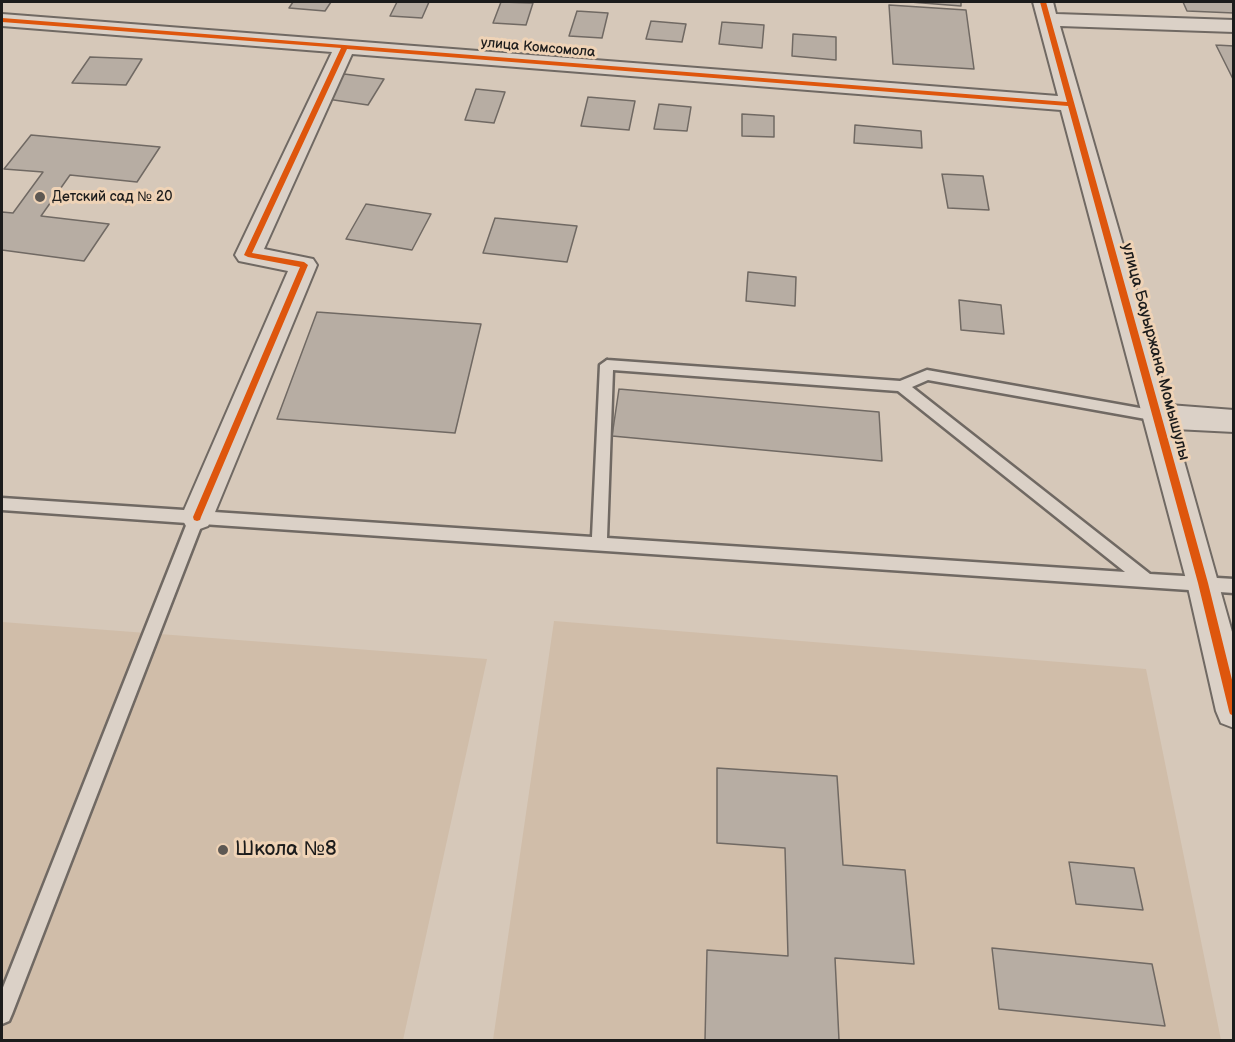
<!DOCTYPE html>
<meta charset="utf-8">
<style>
body{margin:0}
#map{position:relative;width:1235px;height:1042px;overflow:hidden;background:#d6c8b9;font-family:"Balsamiq Sans",sans-serif}
canvas{display:block}
.frame{position:absolute;inset:0;border:3px solid #1c1c1c;pointer-events:none}
</style>
<div id="map">
<canvas width="1235" height="1042"></canvas>
<div class="frame"></div>
</div>
<script>
const c = document.querySelector('canvas').getContext('2d');
c.lineJoin = 'round';
function fillPath(path, color) { c.fillStyle = color; c.fill(path, 'evenodd'); }
const shape = rows => new Path2D(rows.map(r => 'M' + r).join(''));
function trace(path, color, width, dash) { c.strokeStyle = color; c.lineWidth = width; c.lineCap = dash ? 'butt' : 'round'; c.setLineDash(dash || []); c.stroke(path); }
function label(font, color, halo, rows, align = 'center') {
  c.font = font + ' "Balsamiq Sans",sans-serif'; c.lineWidth = 6; c.setLineDash([]); c.textBaseline = 'middle'; c.strokeStyle = halo; c.fillStyle = color; for (const [text, x, y, turn = 0] of rows) {
    c.save(); c.translate(x, y); c.rotate((+turn || 0) * Math.PI / 180); c.textAlign = isNaN(turn) ? turn : align; if (halo) c.strokeText(text, 0, 0); c.fillText(text, 0, 0); c.restore();
  }
}
const built = shape([
 [554,621,1146,669,1221,1040,493,1040],
 [2,622,487,659,403,1040,2,1040]
]);
const building = shape([
 [293,2,331,2,325,11,289,8,293,2],
 [397,2,429,2,422,18,390,16,397,2],
 [501,2,533,3,526,25,493,23,501,2],
 [910,2,961,2,961,6,910,2],
 [1183,2,1234,2,1234,13,1187,11,1183,2],
 [889,5,966,10,974,69,893,64,889,5],
 [577,11,608,13,602,38,569,36,577,11],
 [651,21,686,24,682,42,646,39,651,21],
 [722,22,764,25,762,48,719,44,722,22],
 [793,34,836,37,836,60,792,56,793,34],
 [1216,45,1234,46,1234,81,1216,45],
 [90,57,142,59,126,85,72,83,90,57],
 [344,74,384,79,368,105,327,99,344,74],
 [476,89,505,92,494,123,465,120,476,89],
 [588,97,635,101,629,130,581,126,588,97],
 [659,104,691,107,687,131,654,129,659,104],
 [742,114,774,116,774,137,742,136,742,114],
 [855,125,921,131,922,148,854,143,855,125],
 [31,135,160,147,137,182,70,175,41,216,109,224,84,261,2,250,2,212,13,213,43,172,4,169,31,135],
 [942,174,983,176,989,210,948,208,942,174],
 [366,204,431,214,412,250,346,239,366,204],
 [495,218,577,226,567,262,483,253,495,218],
 [748,272,796,277,795,306,746,301,748,272],
 [959,300,1001,305,1004,334,961,330,959,300],
 [317,312,481,324,455,433,277,419,317,312],
 [619,389,879,412,882,461,612,436,619,389],
 [717,768,837,776,843,865,905,870,914,964,835,958,839,1040,705,1040,707,950,788,956,785,848,717,843,717,768],
 [1069,862,1134,868,1143,910,1076,904,1069,862],
 [992,948,1152,964,1165,1026,999,1009,992,948]
]);
const lane = shape([
 [607,360,900,381,927,370,1162,412,1164,416,1162,420,1157,421,928,380,912,387,1150,574,1234,579,1234,593,202,524,12,1014,9,1021,2,1024,2,990,187,523,2,510,2,498,592,537,600,365,607,360],
 [613,370,898,391,1125,572,607,538,613,370]
]);
const street = shape([
 [1033,2,1053,2,1056,14,1234,20,1234,32,1060,26,1169,405,1234,410,1234,432,1175,429,1234,639,1234,728,1221,723,1216,711,1187,583,1061,110,352,54,264,249,313,259,317,265,213,517,208,526,197,530,186,526,181,517,288,271,239,261,235,255,332,52,2,26,2,14,1058,96,1033,2]
]);
const cycleway = shape([
 [1040,2,1046,2,1208,583,1234,688,1234,716,1230,714,1229,711,1198,583,1068,106,347,49,252,253,304,262,308,265,201,517,200,520,197,521,194,520,193,517,300,267,248,257,244,255,341,48,2,22,2,18,1067,102,1040,2]
]);
const markers = [
 [40,197,6,"#5d5853"],
 [223,850,6,"#5d5853"]
];
const farStreetnames = [
 ["улица Комсомола",538,48,5]
];
const farPoinames = [
 ["Детский сад № 20",52,197]
];
const streetNames = [
 ["улица Бауыржана Момышулы",1155,352,75]
];
const nearPoinames = [
 ["Школа №8",235,850]
];
fillPath(built, '#d0bda9');
fillPath(building, '#b7ada3');
trace(building, '#706963', 1.5);
trace(lane, '#706963', 5);
trace(street, '#706963', 4);
fillPath(lane, '#dbd1c7');
fillPath(street, '#dbd1c7');
fillPath(cycleway, '#de560d');
for (const [x, y, r, color] of markers) { const dot = new Path2D(); dot.arc(x, y, r, 0, 2 * Math.PI); c.fillStyle = color; c.fill(dot); trace(dot, '#efd3b6', 2); }
label('14px', '#1c1c1c', '#efd3b6', farStreetnames);
label('14px', '#1c1c1c', '#efd3b6', farPoinames, 'left');
label('16px', '#1c1c1c', '#efd3b6', streetNames);
label('20px', '#1c1c1c', '#efd3b6', nearPoinames, 'left');
</script>
